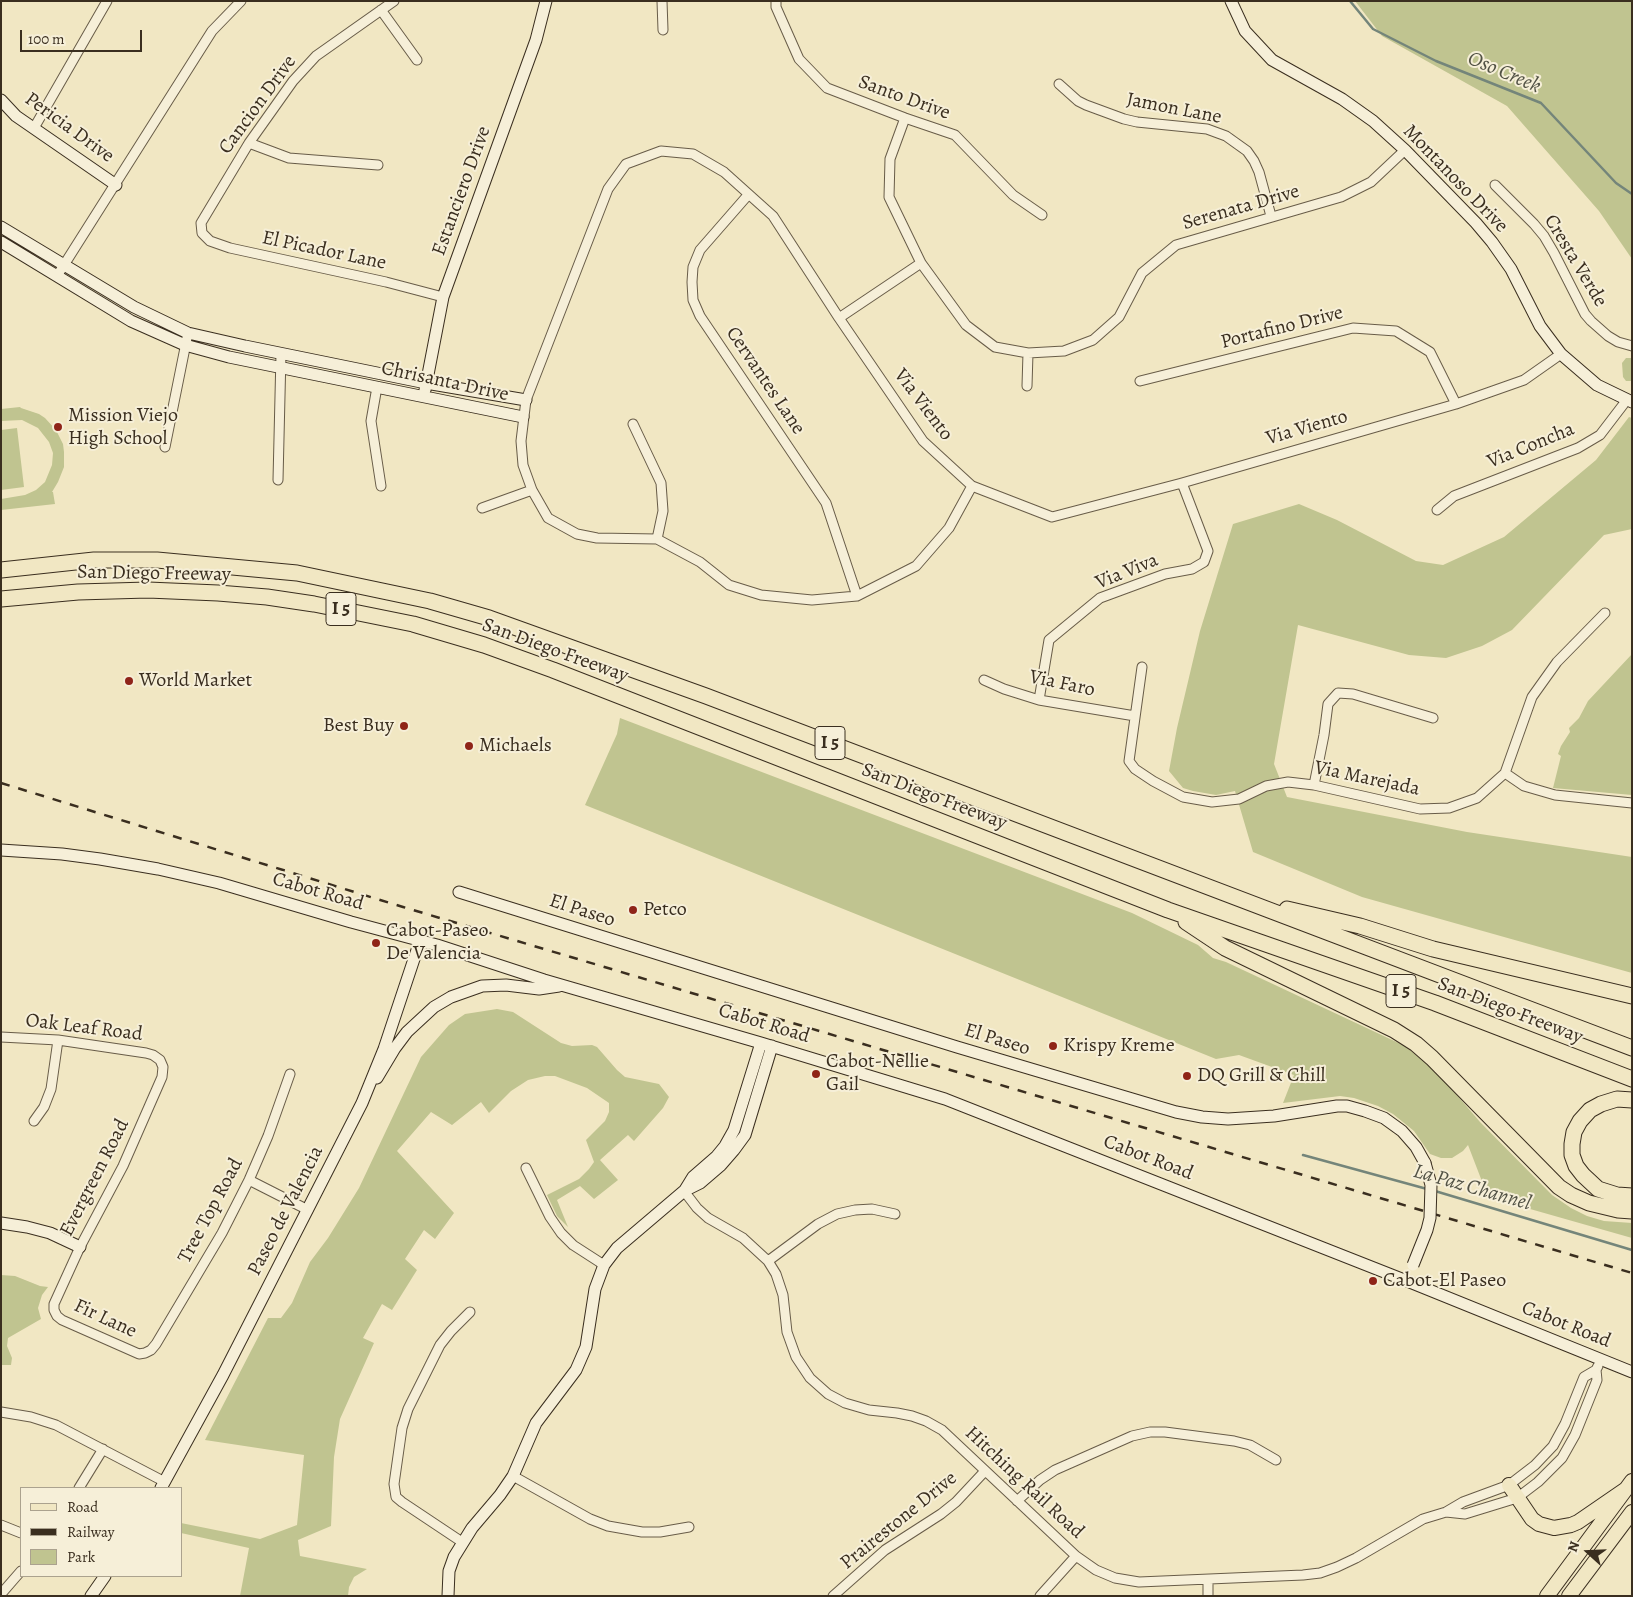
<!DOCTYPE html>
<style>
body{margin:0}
#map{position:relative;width:1633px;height:1597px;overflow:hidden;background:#f1e7c3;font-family:Alegreya,serif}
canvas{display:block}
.frame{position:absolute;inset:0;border:2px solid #3a2e1f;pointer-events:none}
.legend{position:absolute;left:20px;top:1487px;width:162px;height:90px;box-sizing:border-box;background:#f6efd8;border:1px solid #aba28e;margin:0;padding:6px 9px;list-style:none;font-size:15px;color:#3a2e1f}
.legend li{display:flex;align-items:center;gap:10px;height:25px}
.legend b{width:25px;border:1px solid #aba28e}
.north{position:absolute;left:1563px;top:1527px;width:50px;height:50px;-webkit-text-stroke:4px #f6efd8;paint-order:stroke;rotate:290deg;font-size:14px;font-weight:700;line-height:20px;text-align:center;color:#3a2e1f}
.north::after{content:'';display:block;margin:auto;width:18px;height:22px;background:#3a2e1f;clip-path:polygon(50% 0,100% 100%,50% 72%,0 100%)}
.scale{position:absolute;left:20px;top:30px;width:122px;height:22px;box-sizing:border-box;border:2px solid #3a2e1f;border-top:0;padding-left:6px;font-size:15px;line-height:18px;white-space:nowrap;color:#3a2e1f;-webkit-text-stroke:4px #f6efd8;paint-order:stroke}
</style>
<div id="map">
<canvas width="1633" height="1597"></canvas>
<div class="frame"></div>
<ul class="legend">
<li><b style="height:6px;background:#f1e7c3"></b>Road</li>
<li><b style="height:6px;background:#3a2e1f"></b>Railway</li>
<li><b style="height:14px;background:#c0c490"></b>Park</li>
</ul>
<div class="north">N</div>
<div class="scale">100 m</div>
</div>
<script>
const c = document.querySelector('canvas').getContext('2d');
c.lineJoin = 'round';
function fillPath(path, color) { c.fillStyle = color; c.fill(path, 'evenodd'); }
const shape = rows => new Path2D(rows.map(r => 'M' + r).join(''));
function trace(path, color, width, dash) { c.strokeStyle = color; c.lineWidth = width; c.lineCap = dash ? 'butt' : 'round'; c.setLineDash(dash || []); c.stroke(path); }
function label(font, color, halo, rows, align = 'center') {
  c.font = font + ' Alegreya,serif'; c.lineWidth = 4; c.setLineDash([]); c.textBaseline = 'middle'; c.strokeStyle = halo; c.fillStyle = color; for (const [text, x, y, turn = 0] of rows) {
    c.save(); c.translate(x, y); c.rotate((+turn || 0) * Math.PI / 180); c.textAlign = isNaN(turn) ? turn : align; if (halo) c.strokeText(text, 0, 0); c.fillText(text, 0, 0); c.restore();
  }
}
const green = shape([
 [1355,1,1632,1,1632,259,1599,211,1507,106,1382,36],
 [1626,358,1632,358,1632,381,1626,381,1623,377,1622,363],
 [20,407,21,408,39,414,45,418,56,430,63,444,64,452,64,467,58,482,52,492,53,492,55,504,1,510,1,499,25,495,36,490,45,482,52,465,53,453,49,442,38,428,22,420,1,421,1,409],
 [1629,417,1632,418,1632,529,1604,535,1512,630,1482,646,1446,658,1409,655,1298,625,1274,764,1287,797,1467,832,1632,857,1632,973,1362,897,1253,852,1235,791,1216,795,1193,791,1183,788,1169,771,1177,728,1200,631,1233,524,1299,504,1337,520,1416,561,1443,565,1504,537,1596,460],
 [17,428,24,487,1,490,1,430],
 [1632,654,1632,795,1553,788,1561,756,1558,754,1561,746,1570,732,1569,728,1579,718,1588,701],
 [620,718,1132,913,1198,945,1213,958,1226,962,1405,1046,1438,1073,1480,1122,1552,1195,1571,1208,1587,1216,1604,1221,1632,1223,1632,1238,1488,1197,1468,1145,1463,1151,1452,1158,1441,1158,1430,1154,1414,1131,1393,1114,1378,1106,1354,1098,1340,1096,1283,1103,1294,1075,1239,1055,1216,1059,585,805,617,734],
 [497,1009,513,1012,561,1043,572,1046,592,1045,597,1047,617,1070,625,1077,659,1084,669,1097,663,1108,634,1141,628,1135,600,1160,618,1180,594,1199,580,1186,557,1200,568,1227,557,1216,547,1195,579,1179,589,1169,594,1162,586,1140,605,1121,609,1112,609,1103,587,1088,555,1076,545,1076,528,1080,511,1091,489,1113,481,1102,452,1125,431,1112,397,1151,454,1213,435,1239,424,1230,405,1259,417,1270,392,1310,382,1304,363,1338,374,1343,340,1419,334,1457,331,1526,298,1540,300,1556,367,1569,354,1577,349,1587,348,1596,240,1596,249,1548,181,1533,181,1523,260,1539,297,1525,304,1455,205,1440,268,1318,281,1318,292,1303,310,1262,328,1238,359,1188,421,1057,449,1025,465,1014],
 [1,1275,15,1276,40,1286,48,1287,42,1295,38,1308,41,1319,8,1338,7,1346,12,1358,11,1365,1,1365]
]);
const stream = shape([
 [1350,1,1373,29,1436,61,1541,103,1616,183,1632,194],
 [1303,1155,1427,1189],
 [1435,1191,1632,1250]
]);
const street = shape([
 [394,1,316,56,293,81,249,143,201,223,202,233,210,241,230,248,386,282,443,297],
 [662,1,663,30],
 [776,1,776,7,799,59,827,88,905,118,955,135,1013,195,1042,215],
 [381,10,417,60],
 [1059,84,1078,101,1086,105,1124,119,1137,122,1207,129,1226,136,1247,151,1254,161,1259,172,1271,216],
 [905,118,890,159,889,197,921,263,966,325,995,347,1028,353,1064,351,1093,340,1119,317,1142,273,1176,245,1341,197,1371,182,1405,150],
 [34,128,107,1],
 [249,143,289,158,378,165],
 [1495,185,1534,224,1544,236,1554,253,1585,314,1591,321,1608,336,1618,342,1632,346],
 [748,195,700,250,693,267,692,282,693,300,700,316,826,503,857,596],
 [57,276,212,31,241,1],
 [839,318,921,263],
 [1140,381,1353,328,1396,331,1430,352,1456,404],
 [1027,386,1028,353],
 [377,387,371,421,381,486],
 [633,424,661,483,663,511,657,539],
 [165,447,188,333],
 [278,480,281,354],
 [972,486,949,528,916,566,857,596,812,600,761,595,729,585,700,562,657,539,597,538,577,534,548,518,532,490,523,465,521,441,526,400,608,189,626,164,661,151,693,154,724,172,773,216,839,318,923,441,972,486,1052,517,1182,483,1456,404,1524,380,1561,354],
 [482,508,532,490],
 [1437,510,1454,496,1578,448,1600,435,1626,401],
 [1142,667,1129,761,1135,769,1153,781,1183,797,1212,802,1239,799,1266,786,1288,782,1314,785,1420,809,1449,808,1477,798,1505,773,1532,697,1557,662,1605,613],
 [984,680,1004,689,1039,700,1135,716],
 [1039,700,1049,640,1100,598,1165,574,1192,569,1204,562,1208,551,1182,483],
 [1505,773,1524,786,1555,795,1632,803],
 [1314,785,1324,735,1328,704,1338,693,1353,694,1433,718],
 [1,1037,58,1040,146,1053,153,1055,160,1060,163,1067,162,1077,123,1166,80,1247,54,1304,54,1310,57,1316,62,1320,139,1354,145,1353,151,1350,156,1344,222,1233,249,1180,268,1136,290,1074],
 [34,1121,44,1107,51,1089,58,1040],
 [526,1168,550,1217,561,1233,573,1245,604,1265],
 [249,1180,308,1210],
 [684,1191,697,1208,708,1218,743,1238,768,1261,776,1274,783,1295,787,1332,796,1357,810,1378,828,1394,845,1403,869,1410,897,1413,912,1416,926,1421,942,1430,1076,1556,1096,1570,1115,1578,1139,1582,1303,1575,1320,1573,1337,1567,1356,1558,1423,1519,1446,1512,1463,1502,1509,1485,1535,1465,1553,1446,1565,1424,1584,1377,1596,1370],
 [768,1261,818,1224,837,1214,855,1210,872,1209,895,1214],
 [1,1412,31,1417,56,1425,165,1482],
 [513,1476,590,1519,608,1526,642,1532,660,1532,689,1527],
 [79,1488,103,1449],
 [1017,1501,1040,1480,1055,1470,1132,1436,1150,1432,1165,1432,1234,1441,1250,1445,1276,1460],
 [1446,1512,1465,1514,1517,1498,1538,1482,1562,1458,1575,1435,1597,1380,1596,1370,1598,1366],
 [1,1525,21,1533],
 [462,1542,402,1502,396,1497,394,1484,402,1428,408,1409,440,1345,451,1331,470,1312],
 [1208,1580,1208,1596],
 [1,1594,21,1571],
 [833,1596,885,1550,941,1514,956,1502,985,1471],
 [1040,1596,1076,1556]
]);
const secondary = shape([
 [1231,1,1245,31,1272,60,1342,99,1373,121,1405,150,1476,223,1492,242,1511,269,1540,326,1561,354,1597,385,1632,402],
 [1,100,16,116,116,185],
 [1,227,134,307,188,333,245,346,426,383,526,400],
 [1,242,131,321,185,345,229,357,523,417],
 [425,390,443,297,536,40,546,1],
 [1,850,62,854,100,859,158,869,219,883,351,922,437,945,544,980,761,1043,945,1099,1407,1281,1632,1372],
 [459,892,957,1047,1176,1112,1202,1117,1228,1119,1274,1116,1337,1106,1347,1106,1365,1111,1384,1118,1402,1131,1416,1147,1425,1163],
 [377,1078,395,1048,407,1032,434,1007,451,997,482,986,506,985,539,989,559,986],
 [685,1190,693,1177,716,1157,725,1146,734,1130,761,1043],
 [1,1223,27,1227,50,1233,80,1247],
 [161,1488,223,1375,362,1103,384,1049,420,941],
 [91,1596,105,1576],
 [448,1596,449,1571,454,1557,472,1528,500,1495,513,1476,536,1423,576,1370,586,1347,595,1289,604,1265,617,1248,684,1191,700,1183,721,1165,734,1150,745,1135,772,1046]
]);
const primary = shape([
 [1509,1485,1532,1519,1539,1524,1554,1528,1571,1525,1578,1522,1626,1489],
 [1547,1596,1632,1481],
 [1569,1596,1632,1512]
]);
const highway = shape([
 [1,570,94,560,157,560,297,573,430,601,489,618,706,696,1632,1048],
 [1,599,78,592,148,590,218,593,267,597,314,604,413,624,484,645,553,670,1168,910,1435,1003,1632,1079],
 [1287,909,1360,926,1433,949,1632,996],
 [1186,922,1225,948,1394,1030,1416,1044,1432,1058,1559,1187,1571,1195,1589,1203,1618,1210,1632,1211],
 [1632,1100,1617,1099,1601,1104,1590,1110,1580,1121,1574,1132,1572,1144,1572,1155,1576,1166,1583,1175,1598,1189,1617,1195,1632,1196]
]);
const rail = shape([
 [1,783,403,907,1632,1273]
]);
const secondaryBridge = shape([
 [1413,1265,1427,1230,1430,1218,1431,1185,1425,1163]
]);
const markers = [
 [58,427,5,"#8f2418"],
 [129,681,5,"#8f2418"],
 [404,726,5,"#8f2418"],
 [469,746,5,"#8f2418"],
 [633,910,5,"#8f2418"],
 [376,943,5,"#8f2418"],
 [1053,1046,5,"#8f2418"],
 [816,1074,5,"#8f2418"],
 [1187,1076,5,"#8f2418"],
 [1373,1281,5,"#8f2418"]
];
const shields = [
 [341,609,30],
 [830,743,30],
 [1401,991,30]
];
const shieldNames = [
 ["I 5",341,609],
 ["I 5",830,743],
 ["I 5",1401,991]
];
const streetNames = [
 ["Santo Drive",904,98,20],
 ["Cancion Drive",258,105,-54],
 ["Jamon Lane",1174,109,11],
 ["Pericia Drive",69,128,36],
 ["Montanoso Drive",1455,179,46],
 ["Estanciero Drive",462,191,-70],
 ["Serenata Drive",1241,208,-16],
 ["El Picador Lane",324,251,12],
 ["Cresta Verde",1575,261,59],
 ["Portafino Drive",1282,328,-14],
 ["Cervantes Lane",765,381,56],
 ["Chrisanta Drive",445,382,12],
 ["Via Viento",923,405,53],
 ["Via Viento",1307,428,-16],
 ["Via Concha",1531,446,-22],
 ["Via Viva",1127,572,-22],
 ["San Diego Freeway",154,574,1],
 ["San Diego Freeway",555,651,20],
 ["Via Faro",1062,684,12],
 ["Via Marejada",1367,779,12],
 ["San Diego Freeway",934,797,21],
 ["Cabot Road",318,892,16],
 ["El Paseo",582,911,18],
 ["San Diego Freeway",1510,1011,21],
 ["Cabot Road",764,1024,17],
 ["Oak Leaf Road",84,1028,7],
 ["El Paseo",997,1040,17],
 ["Cabot Road",1148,1158,21],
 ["Evergreen Road",95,1178,-63],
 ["Tree Top Road",211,1211,-62],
 ["Paseo de Valencia",286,1211,-63],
 ["Fir Lane",105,1319,25],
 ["Cabot Road",1566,1325,22],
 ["Hitching Rail Road",1024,1483,43],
 ["Prairestone Drive",899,1521,-39]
];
const poiNames = [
 ["Mission Viejo",68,416],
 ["High School",68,439],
 ["World Market",139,681],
 ["Best Buy",394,726,"right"],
 ["Michaels",479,746],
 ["Petco",643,910],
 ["Cabot-Paseo",386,931],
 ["De Valencia",386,954],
 ["Krispy Kreme",1063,1046],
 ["Cabot-Nellie",826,1062],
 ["Gail",826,1085],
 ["DQ Grill & Chill",1197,1076],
 ["Cabot-El Paseo",1383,1281]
];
const waterNames = [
 ["Oso Creek",1504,73,23],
 ["La Paz Channel",1472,1188,16]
];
fillPath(green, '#c0c490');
trace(stream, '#74857a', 2.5);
trace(street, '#685c48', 11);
trace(secondary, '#3a2e1f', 13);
trace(primary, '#3a2e1f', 16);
trace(highway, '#3a2e1f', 17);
trace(street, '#f6efd8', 9);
trace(secondary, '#f6efd8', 11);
trace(primary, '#f1e7c3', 14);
trace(highway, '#f1e7c3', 15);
trace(rail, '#3a2e1f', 2.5, [9, 9]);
trace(secondaryBridge, '#3a2e1f', 13, []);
trace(secondaryBridge, '#f6efd8', 11);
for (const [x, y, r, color] of markers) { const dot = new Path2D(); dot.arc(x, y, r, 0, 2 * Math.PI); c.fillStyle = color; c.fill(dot); trace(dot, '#f6efd8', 2); }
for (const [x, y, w] of shields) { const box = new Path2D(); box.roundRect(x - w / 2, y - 16.5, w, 33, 4); c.fillStyle = '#f6efd8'; c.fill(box); trace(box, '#3a2e1f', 1); }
label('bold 19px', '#3a2e1f', null, shieldNames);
label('20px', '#3a2e1f', '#f6efd8', streetNames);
label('20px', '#3a2e1f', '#f6efd8', poiNames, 'left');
label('italic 21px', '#525245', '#f6efd8', waterNames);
</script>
